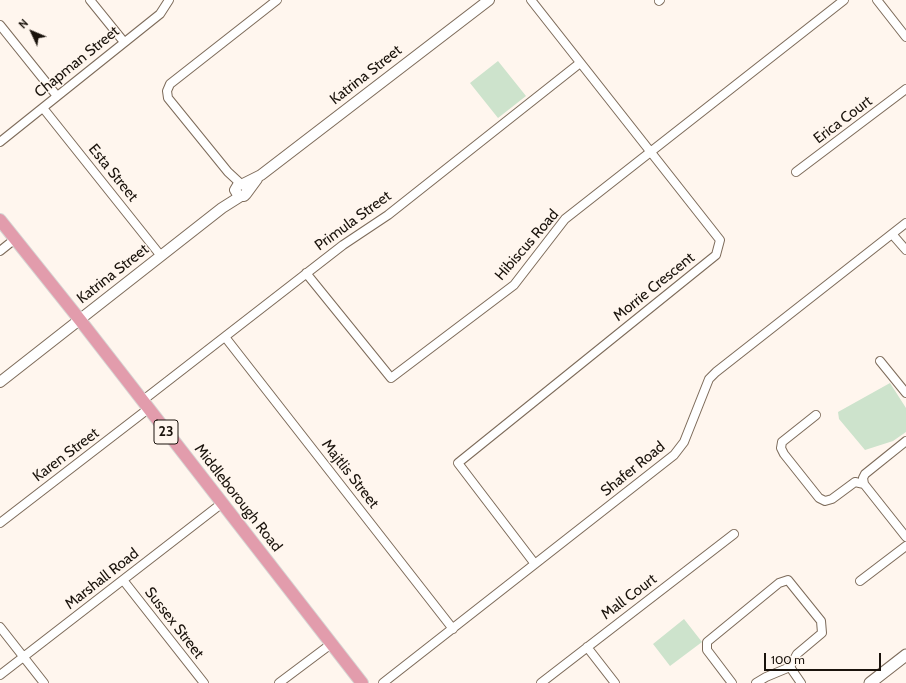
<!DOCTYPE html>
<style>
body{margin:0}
#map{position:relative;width:906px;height:683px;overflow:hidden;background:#fff6ee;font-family:Cabin,sans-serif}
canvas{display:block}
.north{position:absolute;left:12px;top:12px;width:40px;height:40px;-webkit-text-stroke:3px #fff6ee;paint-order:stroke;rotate:314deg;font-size:11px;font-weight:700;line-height:16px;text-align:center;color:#1a130c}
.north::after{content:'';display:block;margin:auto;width:14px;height:18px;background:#1a130c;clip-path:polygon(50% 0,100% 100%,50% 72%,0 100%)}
.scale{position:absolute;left:764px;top:653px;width:117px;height:18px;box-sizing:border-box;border:2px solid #1a130c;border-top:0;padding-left:5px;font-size:12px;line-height:14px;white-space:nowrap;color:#1a130c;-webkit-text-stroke:3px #fff6ee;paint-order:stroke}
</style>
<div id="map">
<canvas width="906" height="683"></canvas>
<div class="north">N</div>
<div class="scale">100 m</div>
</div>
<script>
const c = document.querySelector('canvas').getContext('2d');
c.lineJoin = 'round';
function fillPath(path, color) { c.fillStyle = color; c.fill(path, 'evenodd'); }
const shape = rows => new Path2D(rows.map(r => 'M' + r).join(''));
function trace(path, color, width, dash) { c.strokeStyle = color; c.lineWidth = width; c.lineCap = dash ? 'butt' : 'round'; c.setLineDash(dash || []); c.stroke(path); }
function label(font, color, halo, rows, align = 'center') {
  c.font = font + ' Cabin,sans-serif'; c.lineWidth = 3; c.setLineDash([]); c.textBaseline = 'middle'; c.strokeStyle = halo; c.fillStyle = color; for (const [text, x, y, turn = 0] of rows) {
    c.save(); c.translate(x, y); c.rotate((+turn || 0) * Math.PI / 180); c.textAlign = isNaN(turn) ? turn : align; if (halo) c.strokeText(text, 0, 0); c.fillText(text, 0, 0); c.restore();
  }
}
const green = shape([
 [498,61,526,96,498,118,470,83],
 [890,383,906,408,906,432,893,441,865,450,839,419,838,412],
 [684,619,702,642,670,666,653,644]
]);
const minor = shape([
 [90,0,124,42],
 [531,0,720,240,716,255,458,463,535,564],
 [877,0,906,37],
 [659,1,660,0],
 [0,25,57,96],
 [43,108,161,256],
 [0,142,160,14,169,0],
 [796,172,906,89],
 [241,184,228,172,168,98,167,91,170,84,277,0],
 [892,234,906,250],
 [0,251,15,239],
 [306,273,391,378,514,285,565,219,844,0],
 [225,337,453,629],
 [880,361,906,393],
 [142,401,343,245,388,215,580,63],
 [816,415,782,442,781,448,784,454,819,498,825,501,832,499,855,482,864,484],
 [906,441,865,474,863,478,864,484,906,537],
 [0,523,148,409],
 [123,580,204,683],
 [860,581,906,546],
 [0,627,44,683],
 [587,647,615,683],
 [790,667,801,683],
 [0,675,221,504],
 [279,683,331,644],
 [383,683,674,455,684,442,709,379,716,372,906,223],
 [541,683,734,534],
 [732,683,707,650,707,642,779,583,788,580,821,621,822,633,797,654,790,667,766,677,756,683]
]);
const tertiary = shape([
 [243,184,261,175,489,0],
 [247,191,247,187,243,184,238,185,235,190,238,195,244,196,246,194,257,179],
 [0,382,222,208,241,196]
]);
const secondary = shape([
 [870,683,906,655]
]);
const primary = shape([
 [0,220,80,320,362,683]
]);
const shields = [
 [166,432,24]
];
const shieldNames = [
 ["23",166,432]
];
const streetNames = [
 ["Chapman Street",77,62,-39],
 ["Katrina Street",366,75,-38],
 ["Erica Court",843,120,-37],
 ["Esta Street",113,173,51],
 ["Primula Street",353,221,-36],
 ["Hibiscus Road",527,245,-49],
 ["Katrina Street",113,274,-38],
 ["Morrie Crescent",654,287,-39],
 ["Karen Street",66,455,-37],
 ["Shafer Road",633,469,-39],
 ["Majtlis Street",350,474,52],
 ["Middleborough Road",238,498,52],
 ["Marshall Road",102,579,-38],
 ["Mall Court",629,597,-37],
 ["Sussex Street",174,623,52]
];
fillPath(green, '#cde3cc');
trace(minor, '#7d6b5a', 10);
trace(tertiary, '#7d6b5a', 12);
trace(secondary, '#7d6b5a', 13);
trace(primary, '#d6d5d3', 14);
trace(minor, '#fff', 8);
trace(tertiary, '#fff', 10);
trace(secondary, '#fff', 11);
trace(primary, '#e29cac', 12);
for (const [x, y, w] of shields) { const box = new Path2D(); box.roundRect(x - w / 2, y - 12, w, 24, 3); c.fillStyle = '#fff6ee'; c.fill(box); trace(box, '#1a130c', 1); }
label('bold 14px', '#1a130c', null, shieldNames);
label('15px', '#1a130c', '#fff6ee', streetNames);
</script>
